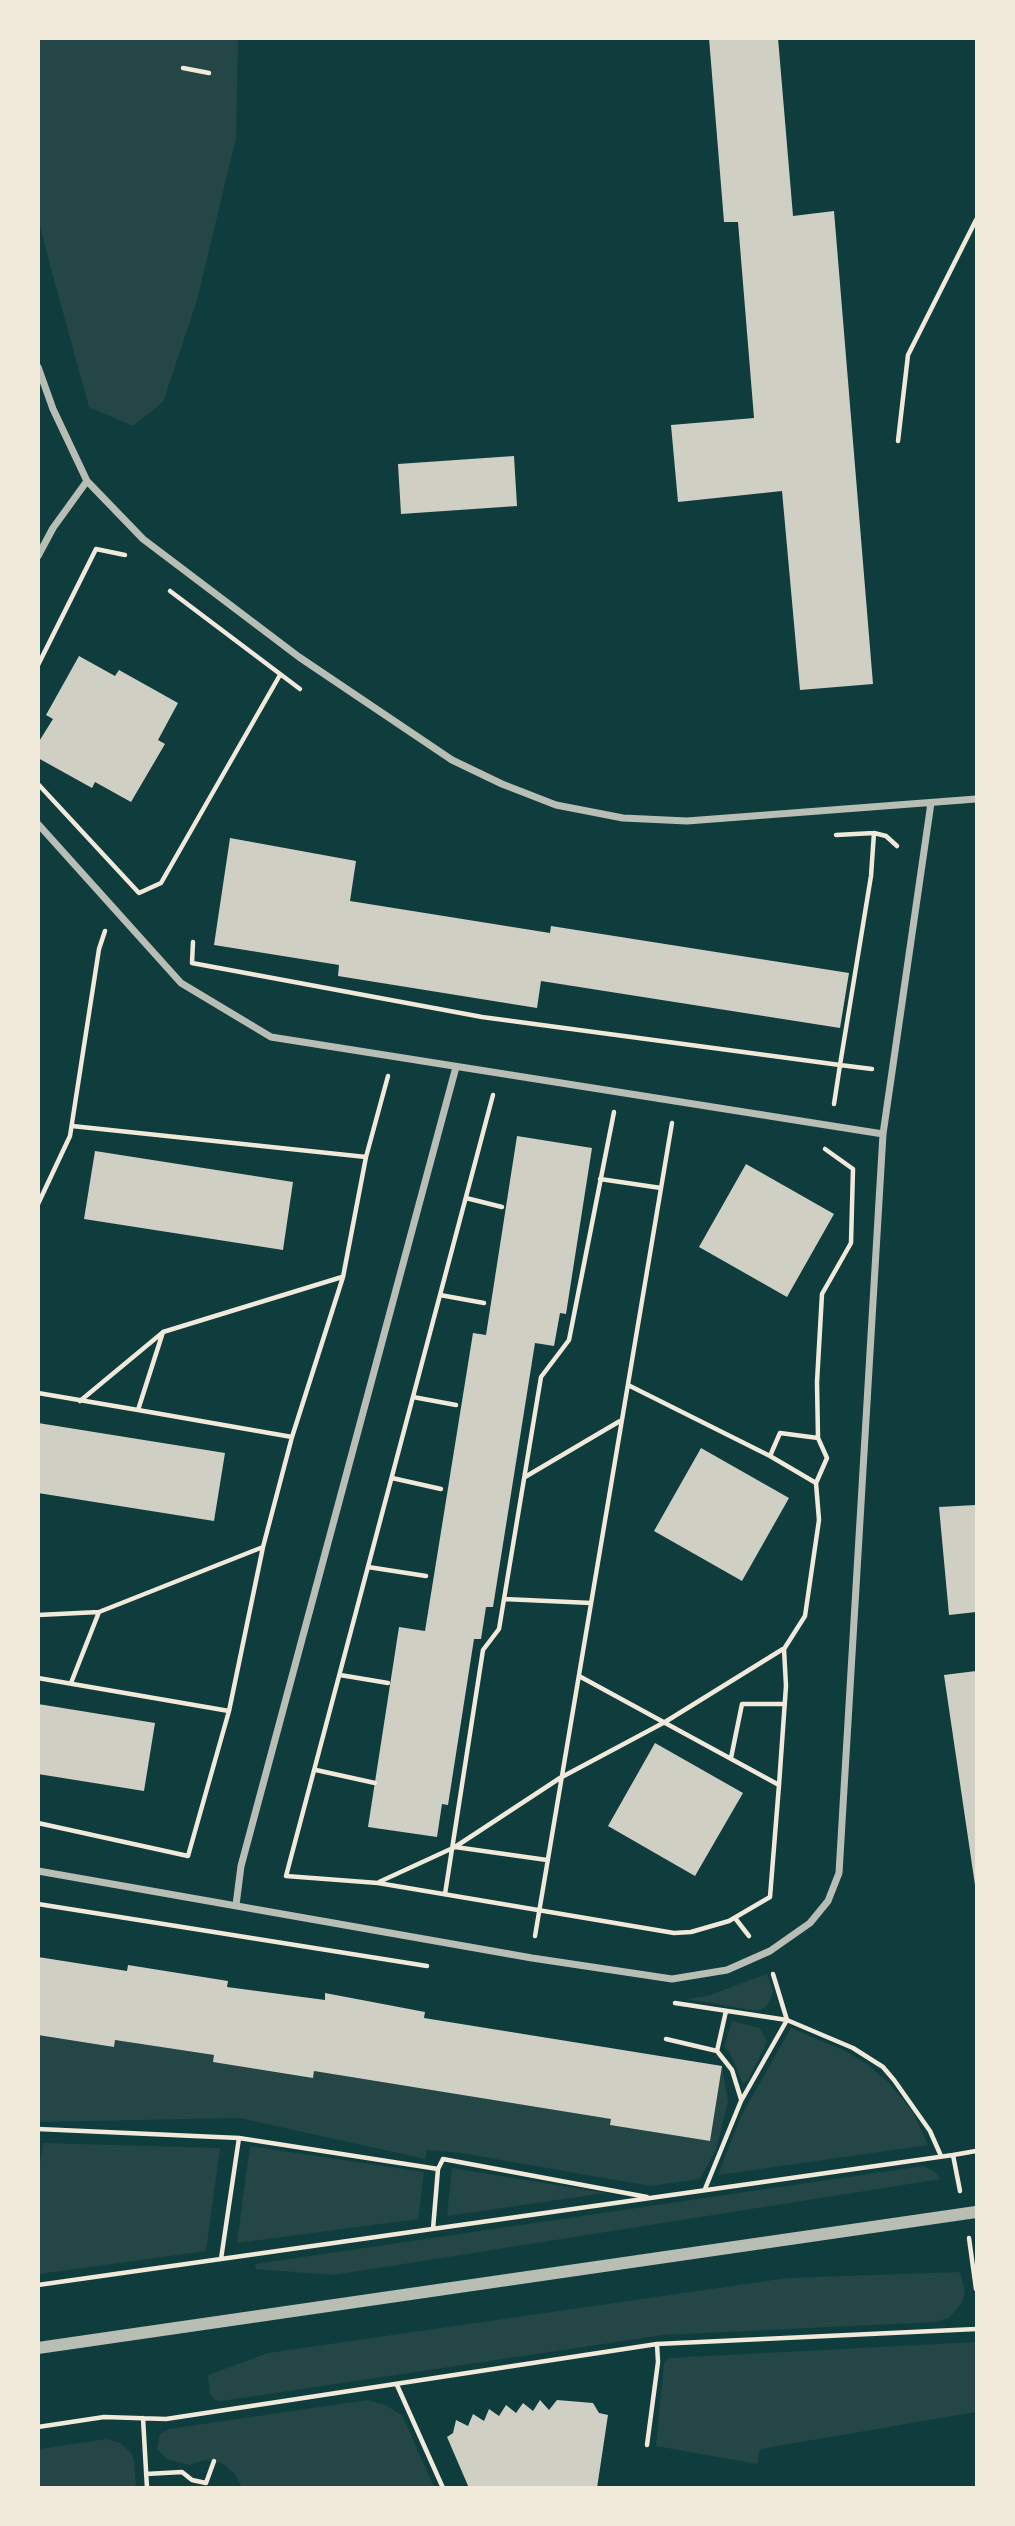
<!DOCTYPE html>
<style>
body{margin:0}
#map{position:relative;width:1015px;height:2526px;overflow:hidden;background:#0f3d3e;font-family:Barlow,sans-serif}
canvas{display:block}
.frame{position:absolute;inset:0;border:40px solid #f1e9da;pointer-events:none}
</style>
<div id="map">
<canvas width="1015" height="2526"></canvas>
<div class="frame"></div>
</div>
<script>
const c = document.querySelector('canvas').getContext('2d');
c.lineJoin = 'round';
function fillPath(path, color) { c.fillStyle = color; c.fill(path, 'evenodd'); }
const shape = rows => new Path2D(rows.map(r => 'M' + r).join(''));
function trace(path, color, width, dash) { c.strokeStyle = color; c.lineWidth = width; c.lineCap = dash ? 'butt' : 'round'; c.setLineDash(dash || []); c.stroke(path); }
const green = shape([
 [38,39,238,39,236,138,197,300,163,402,133,426,89,407,50,265,38,218],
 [767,1974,773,1990,771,1998,766,2007,758,2011,686,1999,707,1996],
 [732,2021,760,2028,767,2042,748,2080,743,2084,730,2053,724,2047],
 [791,2028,845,2051,867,2064,888,2082,913,2112,928,2145,718,2175,741,2116],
 [38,2035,114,2047,115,2040,214,2055,313,2078,314,2071,513,2103,611,2119,610,2125,709,2141,722,2066,728,2102,716,2150,700,2179,650,2186,461,2153,427,2150,425,2159,240,2118,39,2122],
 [43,2143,220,2148,206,2251,39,2274,38,2177],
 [250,2146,424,2172,418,2219,237,2243],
 [923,2166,934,2171,941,2179,334,2275,256,2269,255,2264],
 [452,2168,605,2193,447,2216],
 [960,2272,965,2291,962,2303,949,2318,935,2322,663,2335,222,2401,215,2400,210,2394,208,2375,268,2353,787,2278],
 [976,2342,976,2412,760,2449,757,2464,656,2446,664,2363,669,2358],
 [368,2400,385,2405,402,2415,434,2487,242,2487,235,2474,222,2463,205,2460,189,2465,167,2459,157,2449,160,2434,169,2429],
 [107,2439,120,2443,131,2453,134,2460,136,2487,39,2487,39,2449]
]);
const building = shape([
 [709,38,778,38,793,216,834,211,873,684,800,690,782,491,678,502,671,425,754,418,738,222,724,222],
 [514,456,517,506,401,514,398,464],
 [79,656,115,676,119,670,178,703,158,740,165,744,131,802,95,782,92,788,38,758,38,743,53,719,46,715],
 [230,838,356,861,350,901,550,933,551,926,849,973,840,1028,541,981,537,1008,338,976,339,965,214,945],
 [517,1136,592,1148,566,1314,560,1313,554,1346,535,1343,493,1607,486,1607,481,1639,474,1639,448,1805,442,1804,437,1837,368,1827,399,1627,425,1631,473,1333,486,1335],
 [95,1151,293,1182,283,1250,84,1219],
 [746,1164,834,1214,787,1297,699,1247],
 [38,1423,225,1453,214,1521,38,1493],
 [701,1448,789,1498,742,1581,654,1531],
 [976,1505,976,1612,949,1615,939,1507],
 [976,1671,976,1885,975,1885,944,1675],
 [38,1704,155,1723,144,1791,38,1774],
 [655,1743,743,1793,695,1876,608,1826],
 [38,1957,127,1971,128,1965,228,1981,227,1987,325,2000,325,1993,425,2012,424,2018,722,2066,710,2141,610,2125,611,2119,314,2071,313,2078,213,2062,214,2055,115,2040,114,2047,38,2035],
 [540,2400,549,2410,557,2400,593,2403,599,2413,608,2415,597,2488,469,2488,447,2437,453,2433,456,2420,468,2426,473,2414,484,2421,489,2409,499,2416,506,2405,516,2413,523,2403,533,2411]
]);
const path = shape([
 [183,68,209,73],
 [898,441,908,355,976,220],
 [170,591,300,689],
 [38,665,96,549,125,555],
 [38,784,139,893,161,883,280,675],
 [836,835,874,833,886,836,897,846],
 [193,942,192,963,482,1017,840,1065,871,876,874,833],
 [493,1095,286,1876,378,1883,674,1933,691,1932,729,1921,770,1897,779,1785,579,1676],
 [834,1104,840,1065,872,1069],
 [72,1126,366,1157],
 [600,1179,661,1188],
 [466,1198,502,1207],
 [38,1204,70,1136,99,949,105,931],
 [440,1295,484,1303],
 [628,1385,770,1456,816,1483],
 [38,1393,138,1410,163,1332,342,1277],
 [413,1397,456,1405],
 [80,1401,162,1333],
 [138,1410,292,1437],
 [770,1456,780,1433,818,1438],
 [525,1477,620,1421],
 [392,1478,441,1489],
 [368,1567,426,1576],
 [504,1599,591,1603],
 [38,1615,99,1612],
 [340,1675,388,1683],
 [38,1678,229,1711],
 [71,1683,99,1612,263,1547],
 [731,1758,742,1704,785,1704],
 [316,1770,375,1783],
 [779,1785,786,1686,784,1649,805,1616,819,1520,816,1483,827,1458,818,1438,817,1382,822,1294,851,1243,853,1169,825,1149],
 [38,1823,188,1856,229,1711,263,1547,292,1437,343,1277,366,1157,388,1076],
 [455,1847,547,1860],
 [379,1882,455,1847,560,1778,665,1722,783,1649],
 [445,1894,483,1650,499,1629,541,1377,569,1340,614,1112],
 [38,1904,427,1966],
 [735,1918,749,1936],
 [535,1936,672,1123],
 [675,2003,787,2020,853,2048,883,2067,894,2080,930,2131,941,2156],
 [666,2039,717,2051,732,2070,741,2099],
 [717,2051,726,2011],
 [38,2129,239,2138,438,2169],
 [953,2155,976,2151],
 [705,2189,741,2101,787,2020,773,1974],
 [433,2229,438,2169,443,2159,647,2197],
 [969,2238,976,2289],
 [221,2259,239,2138],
 [38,2285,953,2155,960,2191],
 [397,2385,443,2488],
 [143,2418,147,2488],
 [38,2427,104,2417,166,2419,657,2344,976,2329],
 [647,2445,658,2362,657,2344],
 [146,2474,182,2472,192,2480,206,2483,214,2461]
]);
const minor = shape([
 [38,367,53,409,87,481,143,539,299,657,452,760,502,784,556,805,623,818,687,821,976,799],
 [38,556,53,528,87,481],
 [38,824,181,983,271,1037,883,1134],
 [38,1871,532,1958,672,1979,727,1970,770,1951,810,1923,828,1901,839,1873,883,1134,931,803],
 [236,1905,241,1866,456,1067]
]);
const tertiary = shape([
 [38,2348,976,2212]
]);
fillPath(green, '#244646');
fillPath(building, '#cfcfc3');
trace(path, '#f1e9da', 4.5);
trace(minor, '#b8beb3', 7);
trace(tertiary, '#b8beb3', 12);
</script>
